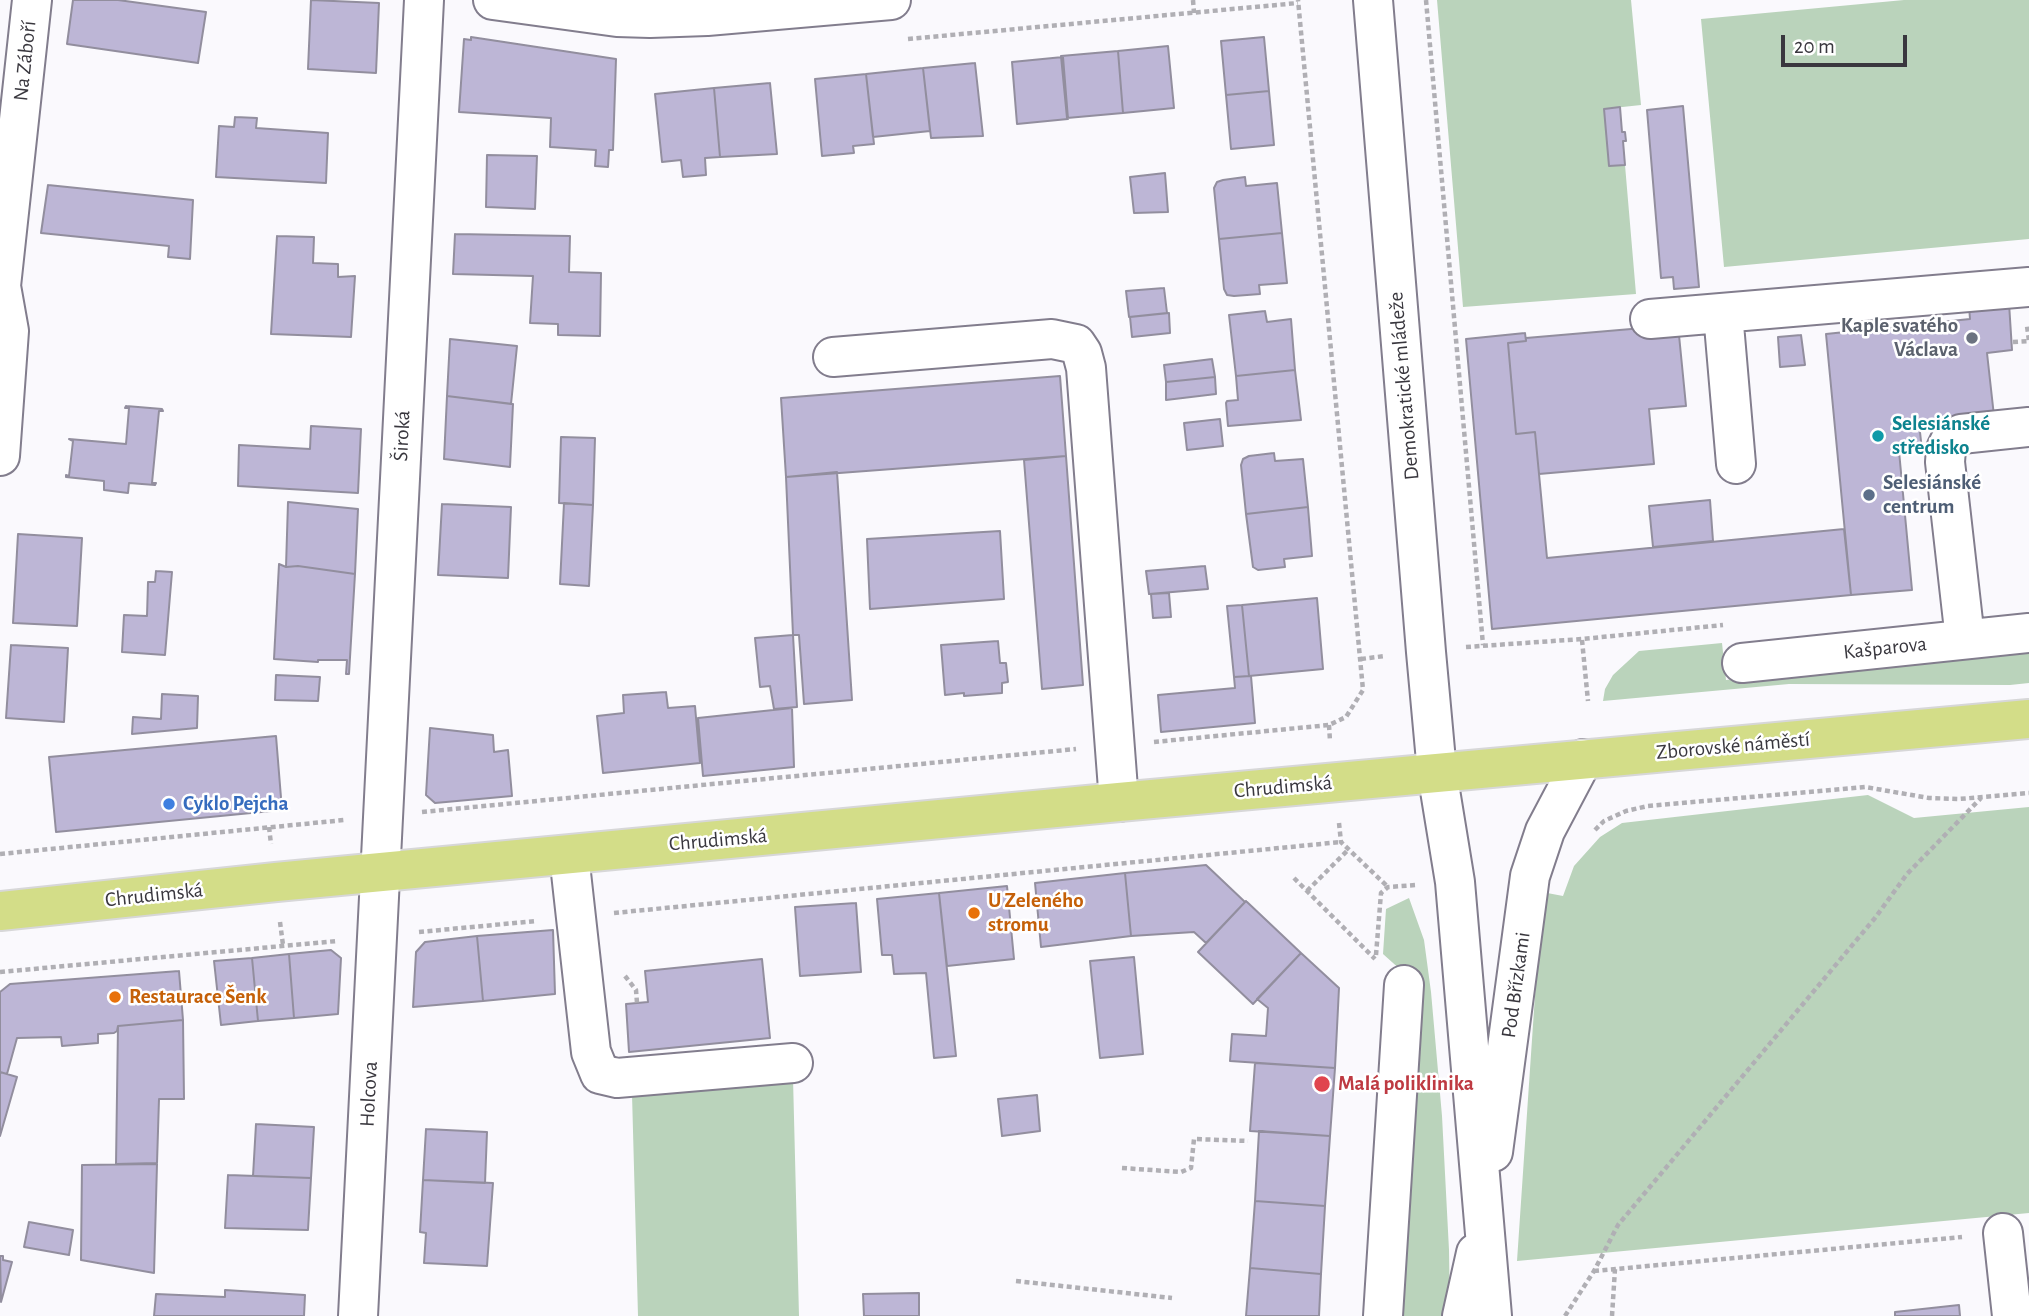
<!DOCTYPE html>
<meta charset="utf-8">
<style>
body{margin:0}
#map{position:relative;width:2029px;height:1316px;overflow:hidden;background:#faf9fd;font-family:"Alegreya Sans",sans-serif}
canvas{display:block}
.scale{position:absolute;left:1781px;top:35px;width:126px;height:32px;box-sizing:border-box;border:4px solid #39373e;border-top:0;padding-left:9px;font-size:21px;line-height:24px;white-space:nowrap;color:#39373e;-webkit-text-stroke:5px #fff;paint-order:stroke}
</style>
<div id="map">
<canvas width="2029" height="1316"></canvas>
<div class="scale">20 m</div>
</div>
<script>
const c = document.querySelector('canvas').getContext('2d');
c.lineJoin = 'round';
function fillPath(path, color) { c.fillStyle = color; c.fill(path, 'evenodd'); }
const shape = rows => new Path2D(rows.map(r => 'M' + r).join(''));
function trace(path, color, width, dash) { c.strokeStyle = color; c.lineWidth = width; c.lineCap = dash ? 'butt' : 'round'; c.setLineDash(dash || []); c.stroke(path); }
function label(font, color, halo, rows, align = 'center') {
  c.font = font + ' "Alegreya Sans",sans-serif'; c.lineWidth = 5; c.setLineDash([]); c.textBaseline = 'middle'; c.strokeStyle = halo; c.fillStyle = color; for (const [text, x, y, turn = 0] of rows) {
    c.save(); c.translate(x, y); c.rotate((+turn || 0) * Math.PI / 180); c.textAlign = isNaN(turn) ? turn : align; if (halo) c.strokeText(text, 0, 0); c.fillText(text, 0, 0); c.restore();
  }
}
const green = shape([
 [1437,0,1631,0,1641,105,1604,109,1609,166,1625,165,1636,294,1463,307],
 [1904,0,2029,0,2029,239,1724,267,1701,19],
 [1722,643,1726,680,2029,651,2029,683,2010,685,1789,684,1603,701,1605,689,1613,675,1639,651],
 [1868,795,1914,818,2029,807,2029,1213,1517,1261,1542,892,1563,896,1574,866,1600,837,1622,823],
 [1409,898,1424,940,1431,992,1442,1116,1449,1250,1450,1316,1401,1316,1422,989,1383,954,1386,909],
 [793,1078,799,1316,638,1316,632,1094]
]);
const building = shape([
 [73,0,118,0,206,12,198,63,67,44,73,0],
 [311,0,379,3,376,73,308,69,311,0],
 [471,37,616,59,613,150,609,150,608,167,595,166,596,150,550,147,551,118,459,112,464,39,471,40,471,37],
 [1264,37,1269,91,1226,95,1221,41,1264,37],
 [1168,46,1174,108,1123,113,1118,51,1168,46],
 [1118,51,1123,113,1067,118,1061,56,1118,51],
 [1063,57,1068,119,1017,124,1012,62,1063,57],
 [975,63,983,136,931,138,923,68,975,63],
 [923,68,930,131,873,137,866,74,923,68],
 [866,74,874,144,853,146,854,153,822,156,815,79,866,74],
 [770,83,777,154,720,157,714,88,770,83],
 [714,88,720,157,705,158,706,175,683,177,681,160,662,162,655,94,714,88],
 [1269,91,1274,145,1231,149,1226,95,1269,91],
 [1683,106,1699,287,1674,289,1673,277,1661,278,1647,110,1683,106],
 [1620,107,1622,132,1625,132,1626,141,1623,141,1625,165,1609,166,1604,109,1620,107],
 [235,117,257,118,256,128,328,133,326,183,216,177,219,126,234,127,235,117],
 [487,155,537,156,535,209,486,207,487,155],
 [1165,173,1168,212,1134,213,1130,177,1165,173],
 [1245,177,1246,186,1277,183,1282,233,1219,239,1214,188,1217,182,1223,180,1245,177],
 [48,185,193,200,190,259,168,257,169,246,41,233,48,185],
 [1282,233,1287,283,1259,285,1260,294,1234,296,1227,295,1224,289,1219,239,1282,233],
 [455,234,570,236,569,272,601,273,600,336,558,335,558,324,530,323,533,276,453,274,455,234],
 [277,236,314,237,313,263,338,264,338,277,355,276,351,337,271,334,277,236],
 [1164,288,1167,313,1129,317,1126,291,1164,288],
 [2009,303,2012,350,1987,353,1994,416,1919,423,1922,450,1899,451,1912,590,1851,595,1826,334,1970,319,1969,306,2009,303],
 [1265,311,1267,322,1291,319,1295,370,1236,376,1229,315,1265,311],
 [1169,313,1170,333,1132,337,1130,317,1169,313],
 [1678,325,1686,406,1649,409,1654,464,1539,474,1535,432,1516,434,1508,343,1526,341,1526,338,1678,325],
 [1525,333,1526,341,1508,343,1516,434,1535,432,1547,558,1844,529,1851,595,1492,629,1466,339,1525,333],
 [1801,335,1805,365,1780,367,1778,337,1801,335],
 [450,339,517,346,511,404,447,396,450,339],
 [1212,359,1215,377,1166,382,1164,365,1212,359],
 [1295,370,1301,420,1228,426,1226,403,1227,401,1238,400,1236,376,1295,370],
 [1060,376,1066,456,786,477,781,398,1060,376],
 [1215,377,1216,394,1166,400,1166,382,1215,377],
 [447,396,513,404,510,467,444,459,447,396],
 [126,406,162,409,163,411,159,411,152,483,156,483,155,485,129,483,128,493,104,490,104,481,66,477,66,475,69,476,73,441,69,439,126,444,129,408,125,408,126,406],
 [1220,419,1223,446,1187,450,1184,423,1220,419],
 [311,426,361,429,358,493,238,486,239,445,310,449,311,426],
 [561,437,595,438,593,505,559,503,561,437],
 [1274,453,1275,461,1303,459,1308,507,1246,514,1241,465,1243,459,1249,456,1274,453],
 [1066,456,1083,685,1042,689,1024,460,1066,456],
 [837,472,852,700,804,704,799,635,793,635,786,477,837,472],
 [1710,500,1713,541,1653,547,1649,506,1710,500],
 [288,502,358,509,355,574,298,566,286,567,288,502],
 [564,503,593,505,589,586,560,584,564,503],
 [442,504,511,507,508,578,438,575,442,504],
 [1308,507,1312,556,1284,559,1285,567,1258,570,1253,567,1246,514,1308,507],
 [1000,531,1004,599,870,609,867,539,1000,531],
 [18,534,82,538,77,626,13,623,18,534],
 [279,564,286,567,298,566,355,574,349,674,346,674,347,660,318,660,318,662,274,659,279,564],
 [1205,566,1208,589,1149,594,1146,571,1205,566],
 [156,571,172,572,165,655,122,652,124,615,147,616,148,582,155,582,156,571],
 [1169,593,1171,617,1153,618,1151,594,1169,593],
 [1317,598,1323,669,1249,676,1242,605,1317,598],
 [1242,605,1249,676,1234,677,1227,606,1242,605],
 [793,635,797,707,774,709,770,686,760,687,755,638,793,635],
 [998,641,1000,663,1006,663,1008,682,1002,683,1002,693,964,696,964,693,945,695,941,645,998,641],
 [11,645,68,648,64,722,6,718,11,645],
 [276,675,320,677,318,701,275,700,276,675],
 [1251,676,1255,723,1161,732,1158,695,1235,688,1234,677,1251,676],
 [666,692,668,708,695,706,700,763,603,773,597,716,624,713,623,695,666,692],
 [162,694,198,696,197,728,132,734,133,717,161,719,162,694],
 [792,708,794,767,703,776,698,718,792,708],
 [430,728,493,735,494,752,508,750,512,796,435,803,426,795,430,728],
 [276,736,282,810,56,832,49,757,276,736],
 [1206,865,1245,902,1206,943,1194,932,1131,936,1125,873,1206,865],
 [1125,873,1131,936,1041,947,1035,883,1125,873],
 [1007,886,1014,959,947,966,939,893,1007,886],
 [939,893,956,1056,934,1058,926,973,894,974,892,955,882,955,877,899,939,893],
 [1246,901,1301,953,1253,1004,1198,952,1246,901],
 [856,903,861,972,800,976,795,907,856,903],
 [553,930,555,994,483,1001,477,936,553,930],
 [477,936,483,1001,413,1007,416,952,425,942,477,936],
 [331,950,341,958,338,1014,294,1018,289,954,331,950],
 [1301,953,1339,988,1335,1068,1230,1061,1232,1034,1266,1036,1268,1008,1257,999,1301,953],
 [289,954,294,1018,258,1021,252,958,289,954],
 [1134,957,1143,1054,1100,1058,1090,961,1134,957],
 [252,958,258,1021,221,1025,214,961,252,958],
 [762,959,770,1038,629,1052,626,1004,648,1002,645,971,762,959],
 [179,971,183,1020,118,1026,117,1031,114,1033,98,1034,98,1043,62,1046,61,1037,17,1038,7,1074,0,1072,0,992,10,984,179,971],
 [183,1020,184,1099,159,1099,157,1163,116,1164,118,1026,183,1020],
 [1255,1063,1335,1068,1330,1136,1250,1131,1255,1063],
 [0,1072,17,1077,0,1136,0,1072],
 [1037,1095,1040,1131,1002,1136,998,1099,1037,1095],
 [256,1124,314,1127,311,1178,253,1176,256,1124],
 [426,1129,487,1132,485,1183,423,1180,426,1129],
 [1259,1131,1330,1136,1325,1206,1255,1201,1259,1131],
 [157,1164,154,1273,81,1260,82,1165,157,1164],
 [228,1175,311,1178,308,1230,225,1228,228,1175],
 [423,1180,493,1183,487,1266,424,1263,426,1233,420,1232,423,1180],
 [1255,1201,1325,1206,1321,1274,1250,1268,1255,1201],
 [29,1222,73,1230,69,1255,24,1247,29,1222],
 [0,1256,3,1256,3,1260,12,1262,1,1302,0,1256],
 [1250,1268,1321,1274,1319,1316,1246,1316,1250,1268],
 [225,1290,305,1295,304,1316,154,1316,156,1294,225,1297,225,1290],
 [919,1293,919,1316,864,1316,863,1294,919,1293],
 [1959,1305,1960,1316,1895,1316,1895,1312,1959,1305]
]);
const path = shape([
 [1193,0,1194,13],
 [1426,0,1483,645],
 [908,39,1298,3],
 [2013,342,2029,341,2027,326],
 [1582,640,1588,701],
 [1466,647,1582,639,1723,625],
 [1361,659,1385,656],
 [1329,725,1330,741],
 [1154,742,1329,725,1346,717,1363,690,1298,0],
 [422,812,1076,749],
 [1339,823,1341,842,1388,887],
 [269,827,271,844],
 [1595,830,1604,821,1626,811,1648,806,1865,787,1929,798,1959,799,2029,793],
 [0,854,344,820],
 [1294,878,1375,959],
 [1307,891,1349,849],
 [614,913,1341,842],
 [280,922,283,945],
 [419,932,536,921],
 [1376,955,1381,893,1388,887,1416,885],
 [0,972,337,941],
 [625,976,636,990,637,1003],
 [1122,1168,1181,1172,1191,1168,1194,1139,1248,1141],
 [1594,1271,1962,1237],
 [1016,1281,1172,1298],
 [1565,1316,1594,1271,1618,1225,1875,918,1907,874,1981,798],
 [1612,1316,1615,1269]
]);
const minor = shape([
 [493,0,617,17,650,18,707,16,891,0],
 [1373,0,1426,652,1437,772,1455,882,1492,1316],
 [1723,313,1736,464],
 [1650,319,2029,287],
 [833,357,1052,339,1076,344,1082,353,1086,368,1119,802],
 [0,456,9,331,1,286,32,0],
 [1965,639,1945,462,1946,449,1951,439,1961,434,2029,427],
 [1742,663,2029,633],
 [569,855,591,1052,600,1074,617,1078,793,1063],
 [1493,1152,1530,876,1545,831,1583,759],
 [2003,1233,2012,1316],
 [358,1316,424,0],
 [1383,1316,1404,985],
 [1462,1316,1476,1253]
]);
const major = shape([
 [0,911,276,882,1119,802,2029,719]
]);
const markers = [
 [1972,338,7,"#6b7280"],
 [1878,436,7,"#0f9aa8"],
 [1869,495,7,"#5c6f8a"],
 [169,804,7,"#3f7fe0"],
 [974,913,7,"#e8710a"],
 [115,997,7,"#e8710a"],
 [1322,1084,9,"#e0444e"]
];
const streetNames = [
 ["Na Záboří",25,61,-84],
 ["Demokratické mládeže",1404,386,-95],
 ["Široká",402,436,-87],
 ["Kašparova",1885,648,-6],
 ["Zborovské náměstí",1733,746,-5],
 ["Chrudimská",1283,787,-5],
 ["Chrudimská",718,840,-5],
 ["Chrudimská",154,895,-6],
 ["Pod Břízkami",1516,985,-82],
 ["Holcova",369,1094,-87]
];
const worshipNames = [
 ["Kaple svatého",1958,326],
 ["Václava",1958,350]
];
const cultureNames = [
 ["Selesiánské",1892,424],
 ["středisko",1892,448]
];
const serviceNames = [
 ["Selesiánské",1883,483],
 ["centrum",1883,507]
];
const shopNames = [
 ["Cyklo Pejcha",183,804]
];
const foodNames = [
 ["U Zeleného",988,901],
 ["stromu",988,925],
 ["Restaurace Šenk",129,997]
];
const healthNames = [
 ["Malá poliklinika",1338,1084]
];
fillPath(green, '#bad3bb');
fillPath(building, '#bdb6d6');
trace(building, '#928e9e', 2);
trace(minor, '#827d8d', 42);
trace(major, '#d7d7d8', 42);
trace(path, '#b0afb4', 4.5, [5, 3.5]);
trace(minor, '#fff', 38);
trace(major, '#d3dd88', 38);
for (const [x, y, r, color] of markers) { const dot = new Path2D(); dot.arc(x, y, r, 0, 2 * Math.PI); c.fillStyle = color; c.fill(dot); trace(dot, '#fff', 2.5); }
label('21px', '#39373e', '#fff', streetNames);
label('bold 21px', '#5b616d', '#fff', worshipNames, 'right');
label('bold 21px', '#0d838f', '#fff', cultureNames, 'left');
label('bold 21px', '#4e5e75', '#fff', serviceNames, 'left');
label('bold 21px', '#366cbe', '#fff', shopNames, 'left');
label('bold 21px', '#c56008', '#fff', foodNames, 'left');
label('bold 21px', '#be3a42', '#fff', healthNames, 'left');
</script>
